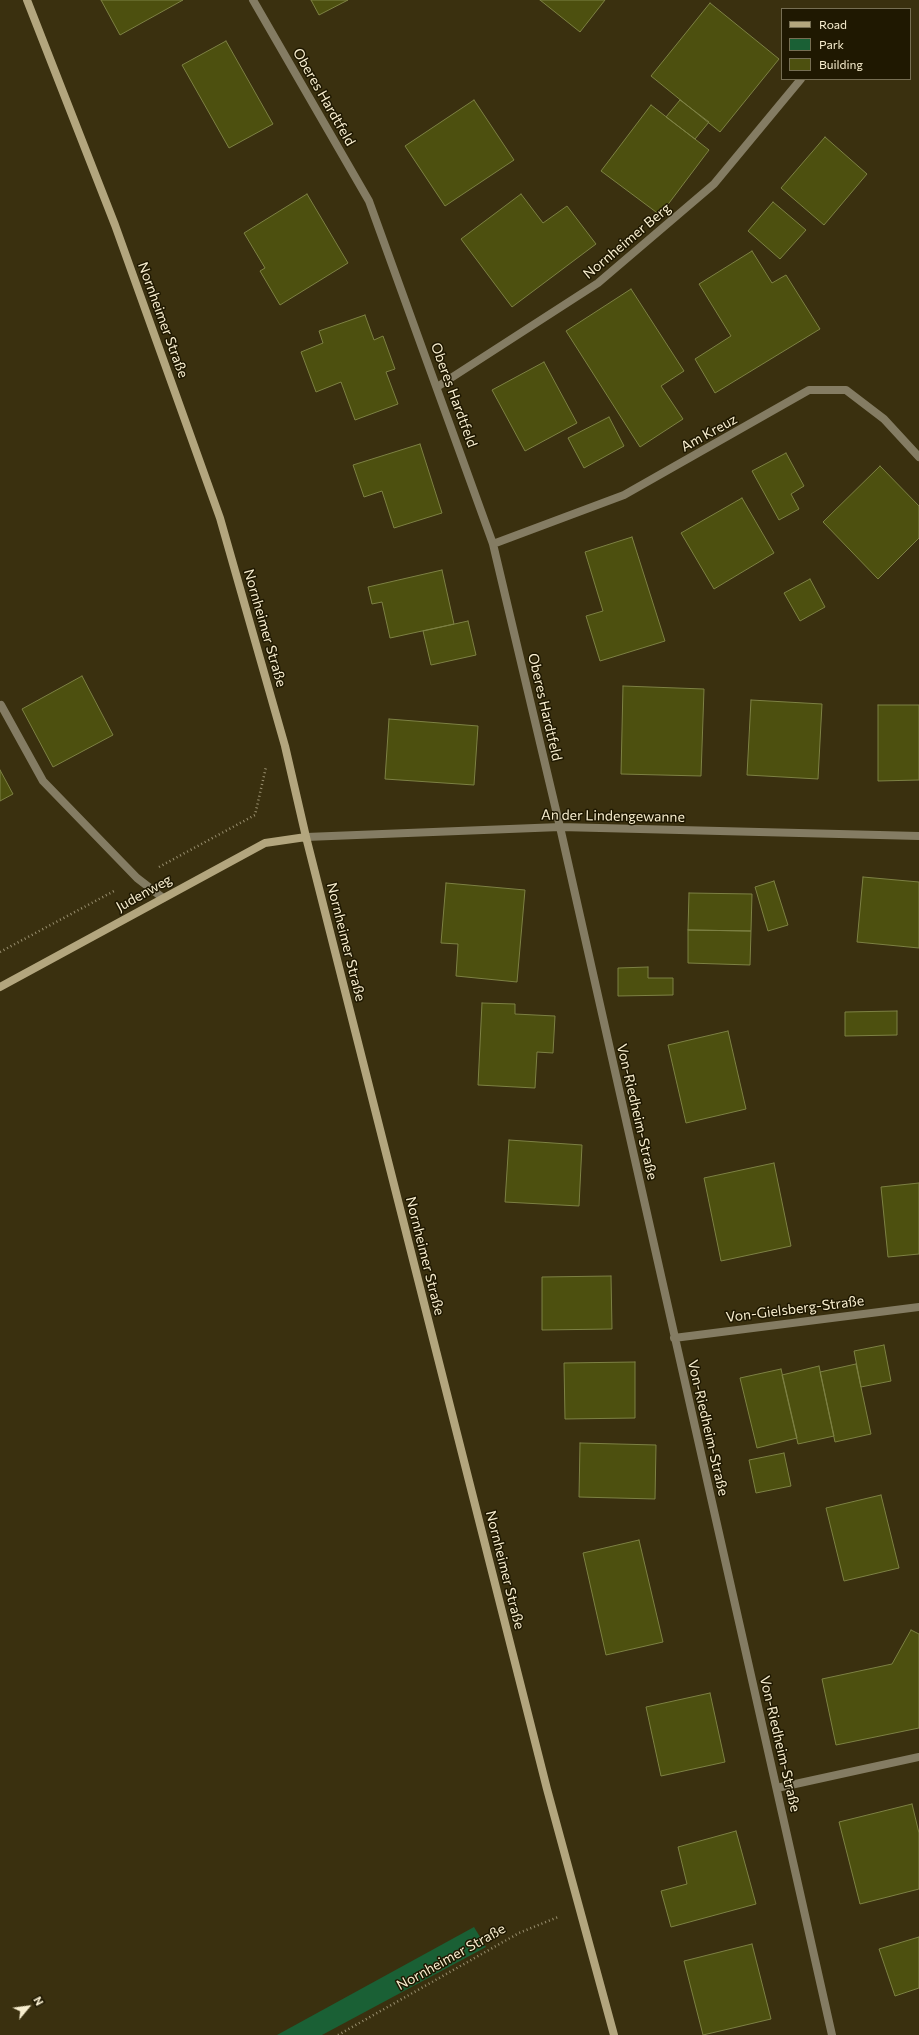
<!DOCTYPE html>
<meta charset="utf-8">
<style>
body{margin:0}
#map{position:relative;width:919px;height:2035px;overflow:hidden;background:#3a300f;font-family:Commissioner,sans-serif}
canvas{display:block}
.legend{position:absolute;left:781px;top:8px;width:130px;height:72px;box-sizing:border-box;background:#1f1801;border:1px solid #766e53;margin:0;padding:5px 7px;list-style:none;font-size:12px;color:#f8eecf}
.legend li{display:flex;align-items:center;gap:8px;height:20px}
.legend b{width:20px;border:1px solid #766e53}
.north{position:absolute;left:8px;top:1987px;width:40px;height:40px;-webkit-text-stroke:3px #1f1801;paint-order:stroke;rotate:61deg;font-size:11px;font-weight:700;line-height:16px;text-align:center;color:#f8eecf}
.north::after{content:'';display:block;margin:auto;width:14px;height:18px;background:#f8eecf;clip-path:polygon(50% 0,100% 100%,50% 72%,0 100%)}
</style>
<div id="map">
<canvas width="919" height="2035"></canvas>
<ul class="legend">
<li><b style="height:5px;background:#b3a67e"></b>Road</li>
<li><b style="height:11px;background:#1a6035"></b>Park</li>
<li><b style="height:11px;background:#4d500f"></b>Building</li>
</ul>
<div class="north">N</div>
</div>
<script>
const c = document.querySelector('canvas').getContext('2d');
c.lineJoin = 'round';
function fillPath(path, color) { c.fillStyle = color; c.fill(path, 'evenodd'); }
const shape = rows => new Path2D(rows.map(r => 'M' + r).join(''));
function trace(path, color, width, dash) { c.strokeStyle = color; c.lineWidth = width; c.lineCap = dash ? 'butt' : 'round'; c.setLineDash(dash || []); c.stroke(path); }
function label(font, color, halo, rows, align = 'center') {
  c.font = font + ' Commissioner,sans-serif'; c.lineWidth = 3; c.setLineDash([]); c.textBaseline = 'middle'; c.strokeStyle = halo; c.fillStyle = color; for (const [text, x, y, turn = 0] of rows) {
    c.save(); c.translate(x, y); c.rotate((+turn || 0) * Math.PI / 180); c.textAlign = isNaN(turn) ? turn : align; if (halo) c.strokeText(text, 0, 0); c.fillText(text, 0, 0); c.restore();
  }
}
const green = shape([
 [474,1927,486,1947,322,2035,277,2035]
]);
const building = shape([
 [101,0,183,0,120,35,101,0],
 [311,0,348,0,319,15,311,0],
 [540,0,605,0,580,32,540,0],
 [710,3,779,59,720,132,651,76,710,3],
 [226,41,273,124,229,148,182,65,226,41],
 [474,100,514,160,445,206,405,146,474,100],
 [680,100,709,122,695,139,666,117,680,100],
 [651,105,709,150,660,215,601,171,651,105],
 [825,137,867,174,824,225,781,188,825,137],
 [307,194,348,263,280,305,260,271,265,268,244,233,307,194],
 [521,194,543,223,567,206,596,244,512,307,461,239,521,194],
 [773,202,806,230,780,259,748,231,773,202],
 [752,251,772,283,786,275,820,329,715,393,695,359,731,336,699,284,752,251],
 [631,289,684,371,661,386,683,419,640,447,566,331,631,289],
 [365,315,374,340,383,336,395,369,386,372,398,404,355,420,341,382,316,392,301,352,323,343,319,331,365,315],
 [544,362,577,423,525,451,492,390,544,362],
 [609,417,624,446,584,468,568,438,609,417],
 [420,444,442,513,394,528,382,491,364,497,353,465,420,444],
 [786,453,804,486,791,494,799,509,779,520,752,471,786,453],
 [880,466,919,506,919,538,878,579,823,522,880,466],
 [742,498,774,553,714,589,681,533,742,498],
 [632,537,665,641,600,661,586,616,603,611,585,552,632,537],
 [442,570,454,624,390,638,382,602,372,604,368,587,442,570],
 [810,579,825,607,800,621,784,593,810,579],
 [468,621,476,655,431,665,423,631,468,621],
 [82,676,113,735,53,767,22,709,82,676],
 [623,686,704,689,701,776,621,774,623,686],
 [751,700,822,704,818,779,747,775,751,700],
 [878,705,919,705,919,780,878,781,878,705],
 [389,719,478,726,474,785,385,779,389,719],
 [0,770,13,794,0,801,0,770],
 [863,877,919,882,919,948,857,942,863,877],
 [774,881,788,925,768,931,755,887,774,881],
 [446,883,525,890,517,982,456,976,458,944,441,943,446,883],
 [689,893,752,894,751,931,688,930,689,893],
 [688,930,751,931,750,965,688,963,688,930],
 [648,967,648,978,673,978,673,995,618,996,618,968,648,967],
 [482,1003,515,1004,515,1014,555,1016,553,1053,537,1052,535,1088,478,1085,482,1003],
 [897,1011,897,1035,845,1036,845,1012,897,1011],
 [728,1031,746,1109,686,1123,668,1045,728,1031],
 [509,1140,582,1145,579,1206,505,1202,509,1140],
 [774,1163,791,1246,721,1261,704,1178,774,1163],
 [919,1183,919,1254,888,1257,881,1187,919,1183],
 [611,1276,612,1329,542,1330,542,1277,611,1276],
 [884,1345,891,1381,861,1387,854,1351,884,1345],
 [635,1362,635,1418,565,1419,564,1363,635,1362],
 [856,1364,871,1434,835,1442,820,1372,856,1364],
 [819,1366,834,1436,798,1444,782,1375,819,1366],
 [781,1369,797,1438,757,1448,740,1378,781,1369],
 [580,1443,656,1445,655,1499,579,1497,580,1443],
 [784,1453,791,1486,756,1493,749,1460,784,1453],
 [881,1495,899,1568,844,1581,826,1508,881,1495],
 [639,1540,663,1642,606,1655,583,1553,639,1540],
 [911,1630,919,1634,919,1728,836,1745,822,1679,892,1664,911,1630],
 [710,1693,725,1762,661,1776,646,1707,710,1693],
 [912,1804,919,1833,919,1889,860,1904,839,1822,912,1804],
 [736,1831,756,1904,671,1927,661,1891,687,1884,678,1847,736,1831],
 [919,1937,919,1988,895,1996,879,1949,919,1937],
 [752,1944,771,2019,703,2035,684,1961,752,1944]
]);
const path = shape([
 [159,867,255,815,266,767],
 [0,952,116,890],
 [338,2035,519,1933,558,1917]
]);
const lane = shape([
 [1,705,43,781,137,878,163,898]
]);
const street = shape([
 [253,0,369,201,493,544,560,827,832,2035],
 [437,387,598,283,714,184,801,79],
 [493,544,624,495,809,390,846,390,884,419,919,457],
 [306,837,560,827,919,836],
 [674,1338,919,1307],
 [777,1788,919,1757]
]);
const secondary = shape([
 [27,0,115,225,220,518,285,746,306,837,547,1789,614,2035],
 [0,987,265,843,306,837]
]);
const streetNames = [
 ["Oberes Hardtfeld",324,97,60],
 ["Nornheimer Berg",627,241,-40],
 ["Nornheimer Straße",163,320,70],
 ["Oberes Hardtfeld",454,395,70],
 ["Am Kreuz",709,433,-29],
 ["Nornheimer Straße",265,628,74],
 ["Oberes Hardtfeld",545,707,77],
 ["An der Lindengewanne",613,816,1],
 ["Judenweg",144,893,-29],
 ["Nornheimer Straße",346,942,76],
 ["Von-Riedheim-Straße",637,1112,77],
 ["Nornheimer Straße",425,1256,76],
 ["Von-Gielsberg-Straße",795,1309,-7],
 ["Von-Riedheim-Straße",708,1428,77],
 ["Nornheimer Straße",505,1570,76],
 ["Von-Riedheim-Straße",780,1744,77],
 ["Nornheimer Straße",451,1957,-29]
];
fillPath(green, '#1a6035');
fillPath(building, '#4d500f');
trace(building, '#7d8144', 1);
trace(path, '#998f6f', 2.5, [1, 3]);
trace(lane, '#847c63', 8);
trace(street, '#847c63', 8);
trace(secondary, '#b3a67e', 8);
label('14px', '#f8eecf', '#1f1801', streetNames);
</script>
